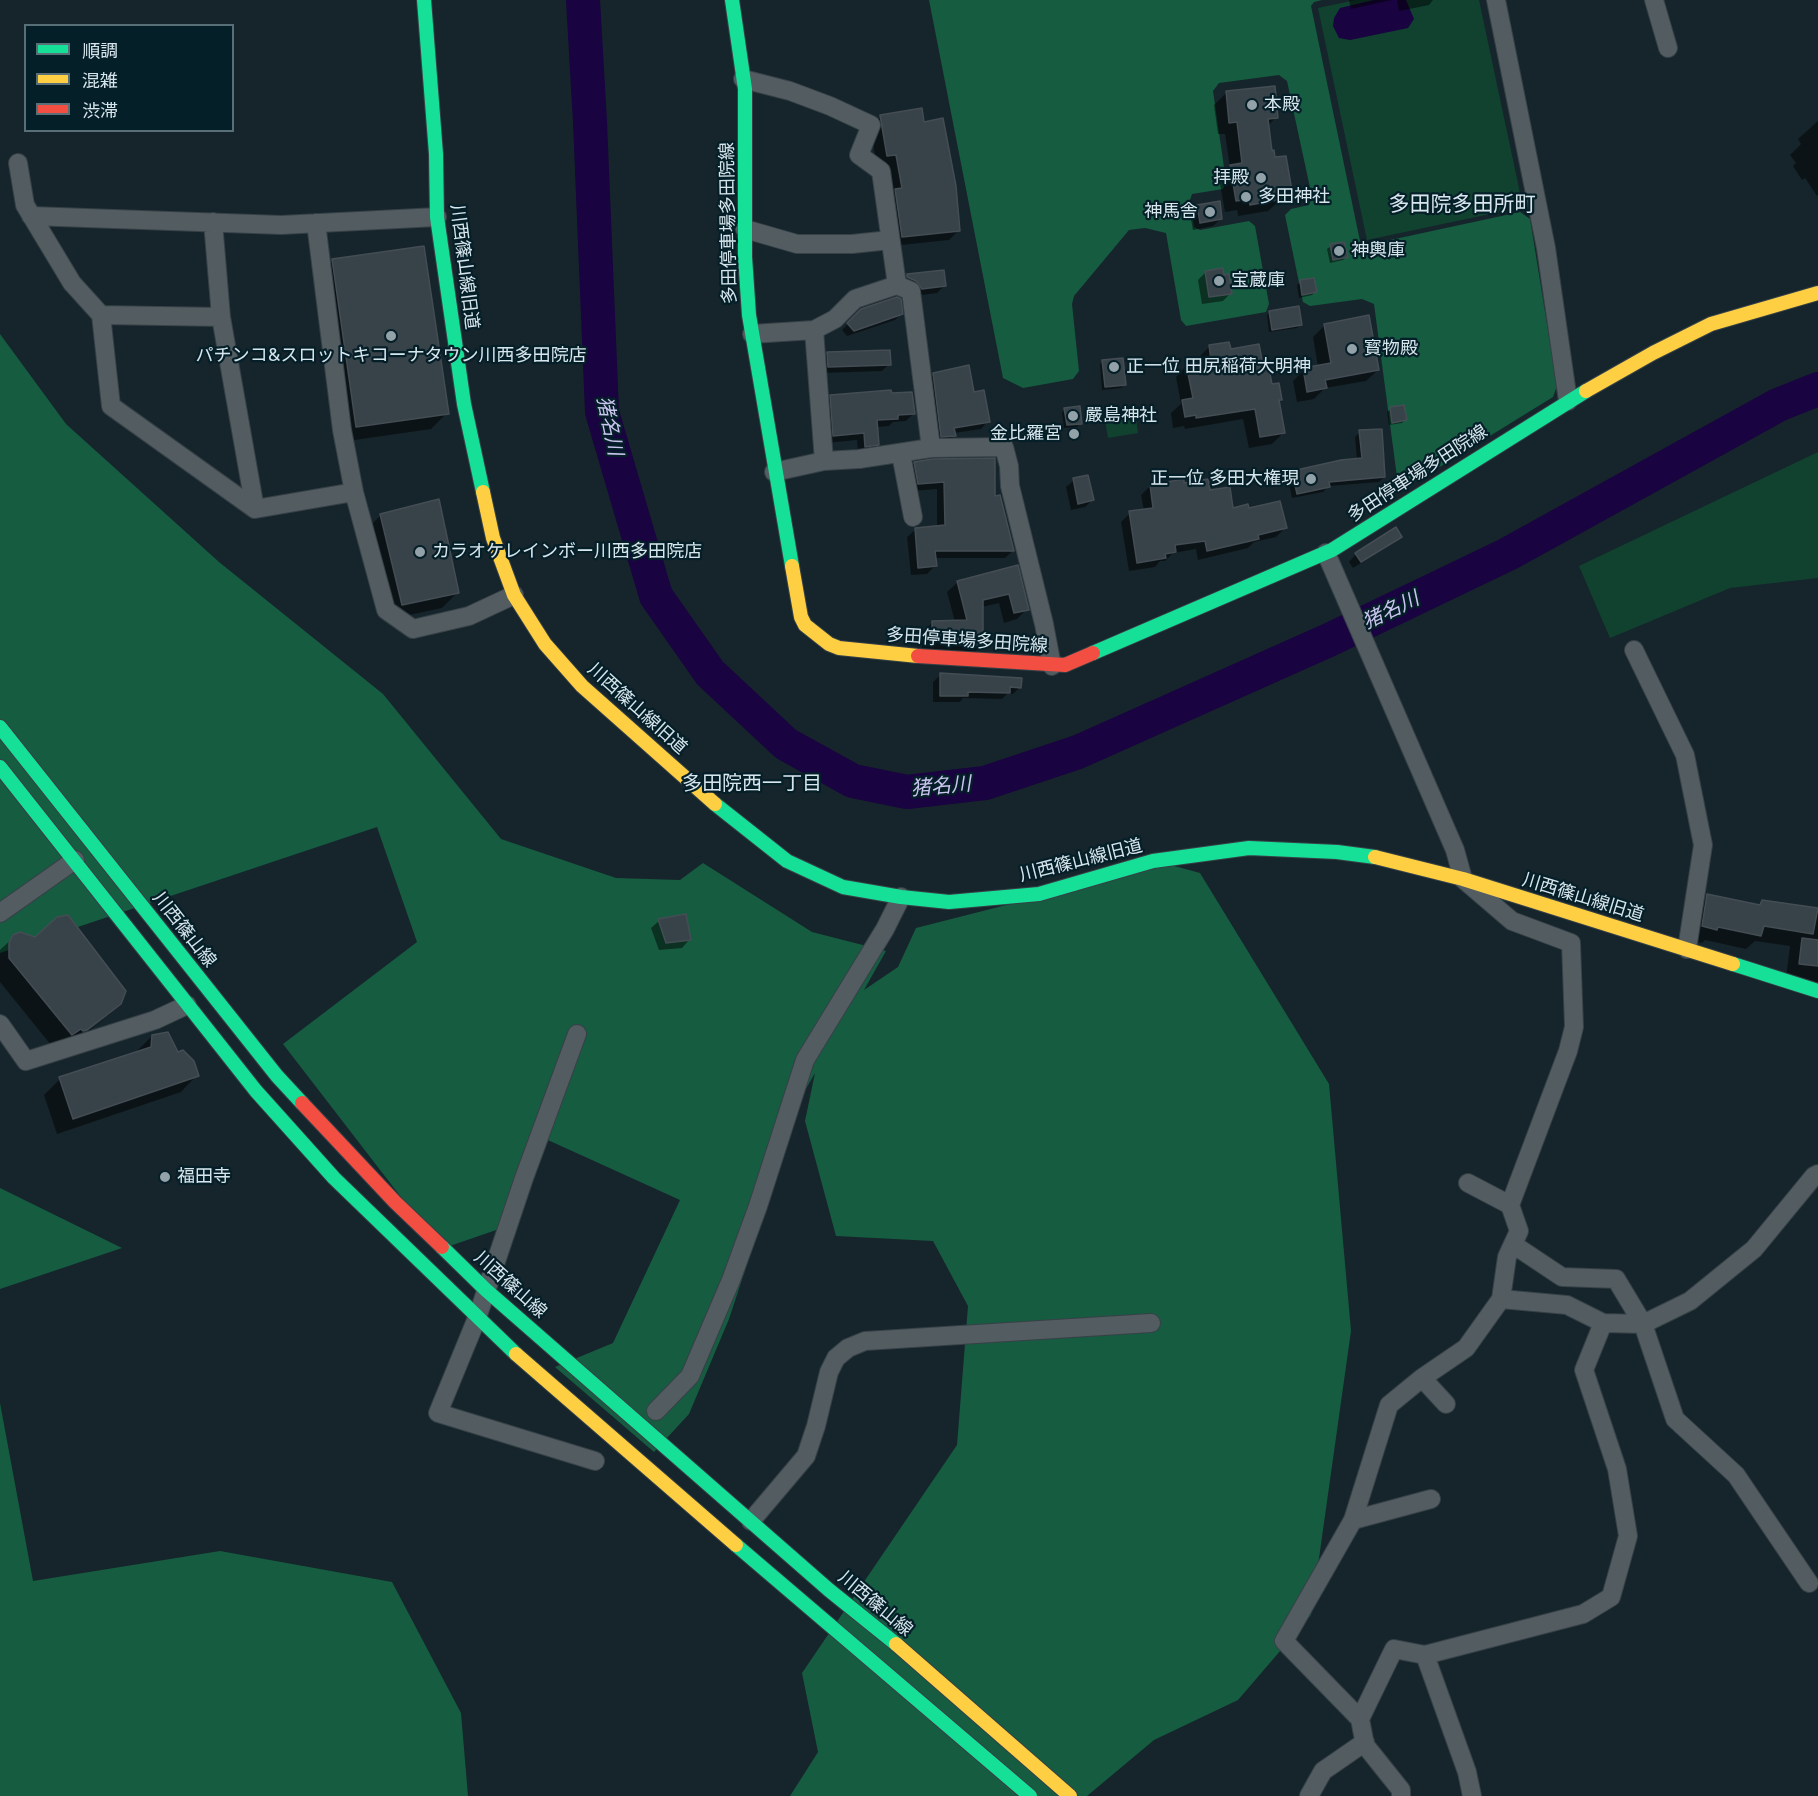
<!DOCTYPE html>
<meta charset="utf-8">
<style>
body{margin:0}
#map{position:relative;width:1818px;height:1796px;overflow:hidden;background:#16252b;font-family:"Fira Sans","Noto Sans JP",sans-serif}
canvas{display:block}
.legend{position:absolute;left:24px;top:24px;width:210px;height:108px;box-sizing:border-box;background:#051f29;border:2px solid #596f77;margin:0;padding:8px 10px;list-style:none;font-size:18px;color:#d7e6ed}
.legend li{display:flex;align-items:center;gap:12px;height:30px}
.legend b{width:30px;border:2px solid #596f77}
</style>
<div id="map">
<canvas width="1818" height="1796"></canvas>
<ul class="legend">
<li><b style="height:8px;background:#16e098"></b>順調</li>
<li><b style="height:8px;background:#ffcf43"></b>混雑</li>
<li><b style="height:8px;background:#f24e42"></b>渋滞</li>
</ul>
</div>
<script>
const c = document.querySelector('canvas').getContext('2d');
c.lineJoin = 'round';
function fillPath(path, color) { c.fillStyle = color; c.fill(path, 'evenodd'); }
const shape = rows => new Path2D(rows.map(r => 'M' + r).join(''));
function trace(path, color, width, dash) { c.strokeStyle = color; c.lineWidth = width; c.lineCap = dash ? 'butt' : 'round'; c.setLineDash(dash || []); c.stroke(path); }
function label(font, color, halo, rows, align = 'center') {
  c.font = font + ' "Fira Sans","Noto Sans JP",sans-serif'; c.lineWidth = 4.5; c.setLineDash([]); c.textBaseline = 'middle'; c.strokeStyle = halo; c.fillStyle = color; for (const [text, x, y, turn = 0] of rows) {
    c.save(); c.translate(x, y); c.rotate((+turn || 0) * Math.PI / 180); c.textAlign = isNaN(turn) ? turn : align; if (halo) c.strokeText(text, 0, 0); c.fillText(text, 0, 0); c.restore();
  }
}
const green = shape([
 [1356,0,1479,0,1523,207,1367,240,1318,8],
 [1135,410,1138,433,1108,438,1104,415],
 [1818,452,1818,578,1730,588,1610,638,1579,566]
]);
const forest = shape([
 [929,0,1322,0,1314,2,1311,6,1360,241,1367,245,1520,212,1530,219,1557,386,1553,397,1412,484,1397,477,1374,304,1362,299,1310,306,1303,302,1285,215,1291,209,1309,205,1312,197,1287,81,1279,75,1219,83,1213,91,1226,181,1223,189,1192,194,1190,200,1194,227,1200,230,1249,221,1255,226,1269,304,1266,312,1186,326,1181,320,1166,233,1145,228,1129,230,1074,296,1072,304,1079,371,1073,379,1023,388,1003,378],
 [0,334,66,424,219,562,383,694,501,839,616,878,680,880,703,863,812,932,886,951,864,990,898,967,916,928,1167,864,1200,873,1329,1084,1351,1331,1311,1615,1238,1700,1154,1740,1087,1796,790,1796,818,1752,802,1673,957,1445,968,1306,933,1241,836,1236,805,1121,815,1073,803,1094,729,1319,689,1414,654,1452,555,1367,613,1343,680,1200,539,1136,502,1228,441,1249,283,1044,417,942,377,827,0,953],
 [0,1188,122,1248,0,1289],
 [0,1403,33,1581,220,1551,392,1582,461,1713,468,1796,0,1796]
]);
const water = shape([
 [1374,0,1406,0,1414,19,1408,28,1350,40,1339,38,1333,26,1334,18,1340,8]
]);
const shadow = shape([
 [1349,0,1392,0,1351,9],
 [1397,0,1433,0,1429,5,1399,11],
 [1226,93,1276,117,1268,126,1271,152,1291,191,1268,211,1238,216,1237,210,1225,212,1219,178,1230,168,1225,134,1218,134,1214,105],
 [881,117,923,124,959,230,949,240,892,246,892,194,886,164,877,166,870,127],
 [1818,121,1818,195,1817,196,1805,178,1802,180,1793,166,1796,163,1790,155,1801,144,1798,139],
 [1198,206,1221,219,1213,226,1193,230,1190,214],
 [1331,246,1346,257,1343,260,1330,263,1327,249],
 [333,261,447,413,431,429,341,442,317,277],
 [1206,272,1223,277,1231,293,1223,301,1202,304,1198,280],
 [907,275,944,286,937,293,914,296,900,283],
 [1301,282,1315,292,1312,295,1299,298,1297,285],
 [862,310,901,314,895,320,847,336,842,330],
 [1270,312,1301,325,1297,328,1269,332,1267,315],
 [1324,326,1378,370,1366,381,1325,388,1314,399,1297,402,1293,381,1304,370,1318,367,1313,337],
 [1209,347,1229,351,1263,372,1280,399,1278,401,1283,433,1272,444,1249,448,1243,419,1185,429,1184,426,1173,428,1171,413,1181,404,1176,377,1187,365,1199,363,1198,358],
 [828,353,889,364,882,371,822,373,821,360],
 [1103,361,1124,385,1121,388,1102,390,1100,364],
 [934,374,973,394,988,421,981,429,954,433,954,436,947,443,934,443,926,381],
 [831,397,914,413,906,421,893,422,889,426,876,427,878,444,870,452,858,454,857,440,826,443,823,405],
 [1065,409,1081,423,1077,427,1064,428,1062,413],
 [1391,409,1405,420,1402,423,1389,425,1387,412],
 [1360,432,1384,477,1379,482,1329,486,1323,492,1292,498,1288,478,1293,472,1357,460,1355,437],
 [915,463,993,498,1013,551,1005,558,934,558,935,566,927,574,911,575,907,537,915,530,937,527,937,489,911,491,907,471],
 [1074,480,1092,500,1085,507,1071,510,1066,487],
 [1183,485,1209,492,1232,509,1248,510,1285,528,1276,537,1254,542,1248,548,1198,560,1196,549,1173,553,1165,561,1160,561,1155,567,1129,571,1121,522,1130,513,1144,511,1141,495,1150,486],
 [381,515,458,592,442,608,386,620,365,531],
 [1400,537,1392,544,1353,568,1349,562,1356,554],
 [1017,567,1027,609,1017,619,1004,623,999,603,982,607,982,645,972,655,922,650,922,632,933,622,955,622,947,592,958,582],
 [940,675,1020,687,1013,694,1007,694,1002,699,963,698,960,702,933,702,933,682],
 [1708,895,1757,906,1762,902,1818,909,1818,995,1786,977,1790,946,1755,941,1746,949,1705,940,1702,943,1689,940,1694,909],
 [659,921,689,940,682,948,659,950,651,928],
 [14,937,120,1003,108,1015,108,1012,81,1033,82,1035,105,1019,70,1045,55,1050,0,982,0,950],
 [152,1036,177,1054,197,1075,181,1092,57,1134,44,1095,60,1079,136,1052]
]);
const river = shape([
 [583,0,590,122,602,412,656,596,710,673,786,744,853,781,907,792,985,783,1078,752,1329,640,1508,554,1778,405,1818,389]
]);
const building = shape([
 [1275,86,1278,118,1268,119,1272,151,1274,150,1275,157,1286,156,1292,191,1281,193,1282,199,1250,205,1249,199,1236,201,1230,165,1242,163,1237,122,1229,123,1226,91,1275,86],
 [922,108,924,122,943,118,956,186,960,231,902,237,895,189,902,188,896,155,887,156,880,115,922,108],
 [1220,201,1222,219,1200,223,1197,205,1220,201],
 [1344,242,1348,257,1333,260,1330,244,1344,242],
 [424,246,449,414,356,427,332,259,424,246],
 [1223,268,1224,275,1229,274,1232,294,1209,297,1205,271,1223,268],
 [944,270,946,286,922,289,916,281,907,277,907,274,944,270],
 [1314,278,1317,292,1302,295,1300,280,1314,278],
 [897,297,901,299,903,314,854,331,847,323,861,309,897,297],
 [1299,306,1302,325,1272,330,1269,311,1299,306],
 [1369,315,1379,370,1325,380,1327,388,1307,392,1303,368,1331,363,1324,324,1369,315],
 [1229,342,1231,349,1259,344,1264,370,1269,369,1272,384,1279,383,1282,400,1279,400,1285,433,1260,437,1255,409,1196,418,1196,415,1185,417,1182,400,1193,398,1186,364,1211,360,1209,345,1229,342],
 [890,350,891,365,828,367,827,352,890,350],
 [1123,358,1126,385,1105,387,1102,360,1123,358],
 [969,365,974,392,984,390,990,422,954,428,956,436,941,437,933,373,969,365],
 [891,390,892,393,912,392,915,414,898,415,898,419,877,420,879,445,865,447,864,433,833,436,830,395,891,390],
 [1404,405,1407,420,1392,423,1390,407,1404,405],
 [1080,406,1082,424,1067,425,1064,408,1080,406],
 [1382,429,1385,477,1329,482,1330,487,1297,494,1292,471,1341,460,1362,458,1359,430,1382,429],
 [995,458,995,496,1000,495,1014,551,935,551,937,566,918,568,915,528,945,525,944,482,918,484,914,462,932,459,995,458],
 [1088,475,1094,500,1078,504,1073,478,1088,475],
 [1184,479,1184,483,1208,479,1210,490,1230,487,1233,508,1248,504,1249,508,1280,501,1287,528,1258,535,1259,539,1207,551,1205,541,1175,545,1176,552,1165,554,1166,558,1137,563,1129,511,1153,508,1150,485,1184,479],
 [439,499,459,593,402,605,380,514,439,499],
 [1396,527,1402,537,1361,562,1355,553,1396,527],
 [1018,565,1029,610,1014,613,1009,594,983,600,983,646,948,644,948,640,932,640,932,621,967,620,957,581,1018,565],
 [940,673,1022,678,1021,688,1010,687,1010,693,968,692,968,696,940,696,940,673],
 [1707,894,1760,905,1762,900,1818,908,1813,934,1764,926,1761,936,1718,927,1717,930,1702,926,1707,894],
 [686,914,691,940,666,943,658,919,686,914],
 [68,915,126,991,121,1004,87,1030,83,1031,81,1029,72,1035,9,958,9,943,13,935,20,932,35,937,57,917,68,915],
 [1802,938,1818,940,1818,966,1799,964,1802,938],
 [168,1032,178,1052,183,1050,194,1061,199,1076,73,1119,59,1077,151,1047,152,1035,168,1032]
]);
const street = shape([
 [1496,0,1546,248,1568,401],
 [1654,0,1668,48],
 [743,79,790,91,830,106,871,125,859,155,881,171,897,285,911,291,931,448],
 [18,163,25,205,72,283,101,315,111,406,255,509,354,492],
 [31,216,281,225,437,217],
 [213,222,221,317,255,509],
 [316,223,342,430,354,492,386,610,413,629,469,616,514,595],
 [745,229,797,244,852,244,890,240],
 [101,315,221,317],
 [814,330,824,461],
 [752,334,814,330,835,319,855,299,897,285],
 [901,454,913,517],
 [774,472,824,461,859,459,931,448,1004,447,1009,466,1010,486,1044,624,1052,666],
 [1326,553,1455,850,1463,879,1512,921,1571,943,1574,1027,1568,1051,1510,1205,1519,1231,1507,1257,1501,1299,1466,1348,1422,1378,1389,1405,1353,1520,1284,1641,1360,1719],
 [1634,650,1685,755,1703,845,1687,949],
 [0,913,75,860],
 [0,1024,26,1061,155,1020,187,1005],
 [577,1034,524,1178,477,1318,438,1413,595,1461],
 [1468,1183,1510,1205],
 [1514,1245,1562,1277,1616,1279,1643,1324,1675,1419,1736,1475,1809,1583],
 [1501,1299,1567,1305,1603,1323],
 [1422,1378,1446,1404],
 [656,1411,690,1376,731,1280,758,1206,805,1060,885,929,901,897],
 [1353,1520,1431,1499],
 [751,1521,806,1456,816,1426,829,1372,836,1358,848,1348,865,1341,1151,1323],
 [1425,1655,1467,1772,1472,1796],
 [1309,1796,1323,1771,1365,1742],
 [1401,1796,1401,1790,1365,1745,1360,1719,1394,1649,1425,1655,1583,1614,1611,1597,1628,1536,1617,1469,1584,1370,1603,1323,1643,1324,1690,1301,1754,1249,1814,1176,1818,1174]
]);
const fast = shape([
 [424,0,436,154,437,217,464,404,483,492],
 [732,0,745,89,745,257,749,315,792,566],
 [1093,653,1332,550,1586,391],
 [0,727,277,1076,302,1103],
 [0,767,256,1091,334,1178,516,1354],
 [715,804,787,861,843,887,901,897,949,902,1039,894,1153,861,1249,848,1337,852,1375,857],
 [1733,964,1818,991],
 [442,1247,486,1290,829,1590,896,1644],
 [736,1545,1030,1796]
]);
const slow = shape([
 [1586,391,1653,353,1711,324,1818,293],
 [483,492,493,538,514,595,545,644,582,686,715,804],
 [792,566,801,617,805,625,829,644,839,648,918,656],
 [1375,857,1463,879,1733,964],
 [516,1354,736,1545],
 [896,1644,1070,1796]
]);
const jam = shape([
 [918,656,1065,665,1093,653],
 [302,1103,395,1202,442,1247]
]);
const markers = [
 [1252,105,6,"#93a2a9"],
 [1261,178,6,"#93a2a9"],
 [1246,197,6,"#93a2a9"],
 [1210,212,6,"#93a2a9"],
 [1339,251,6,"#93a2a9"],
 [1219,281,6,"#93a2a9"],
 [391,336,6,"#93a2a9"],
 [1352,349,6,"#93a2a9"],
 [1114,367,6,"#93a2a9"],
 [1073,416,6,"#93a2a9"],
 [1074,434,6,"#93a2a9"],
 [1311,479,6,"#93a2a9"],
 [420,552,6,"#93a2a9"],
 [165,1177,6,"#93a2a9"]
];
const poiNames = [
 ["本殿",1264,105],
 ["拝殿",1249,178,"right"],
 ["多田神社",1258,197],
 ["神馬舎",1198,212,"right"],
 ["神輿庫",1351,251],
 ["宝蔵庫",1231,281],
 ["寳物殿",1364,349],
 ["パチンコ&スロットキコーナタウン川西多田院店",391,356,"center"],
 ["正一位 田尻稲荷大明神",1126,367],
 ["嚴島神社",1085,416],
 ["金比羅宮",1062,434,"right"],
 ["正一位 多田大権現",1299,479,"right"],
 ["カラオケレインボー川西多田院店",432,552],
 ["福田寺",177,1177]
];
const streetNames = [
 ["多田停車場多田院線",729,223,-91],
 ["川西篠山線旧道",464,267,83],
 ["多田停車場多田院線",1418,474,-33],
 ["多田停車場多田院線",967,641,4],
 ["川西篠山線旧道",637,709,42],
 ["川西篠山線旧道",1081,861,-14],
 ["川西篠山線旧道",1583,898,17],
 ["川西篠山線",184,930,52],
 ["川西篠山線",510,1285,42],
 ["川西篠山線",875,1604,40]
];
const waterNames = [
 ["猪名川",609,426,78],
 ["猪名川",1391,611,-26],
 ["猪名川",941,787,-5]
];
const neighbourhoodNames = [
 ["多田院西一丁目",752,784]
];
const quarterNames = [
 ["多田院多田所町",1462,205]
];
fillPath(green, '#10422f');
fillPath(forest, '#165c41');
fillPath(water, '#190340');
fillPath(shadow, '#0007');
trace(river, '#190340', 34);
fillPath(building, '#384249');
trace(building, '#444d54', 1.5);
trace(street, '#364147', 20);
trace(fast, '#364147', 16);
trace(slow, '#364147', 16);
trace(jam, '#364147', 16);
trace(street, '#525c61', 18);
trace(fast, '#16e098', 14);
trace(slow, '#ffcf43', 14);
trace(jam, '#f24e42', 14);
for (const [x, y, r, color] of markers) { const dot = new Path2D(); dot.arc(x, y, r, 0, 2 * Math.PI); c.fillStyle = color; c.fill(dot); trace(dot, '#051f29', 2); }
label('18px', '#d7e6ed', '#051f29', poiNames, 'left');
label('18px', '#d7e6ed', '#051f29', streetNames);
label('italic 20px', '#cac5ee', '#051f29', waterNames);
label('20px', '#d7e6ed', '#051f29', neighbourhoodNames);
label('21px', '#d7e6ed', '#051f29', quarterNames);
</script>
